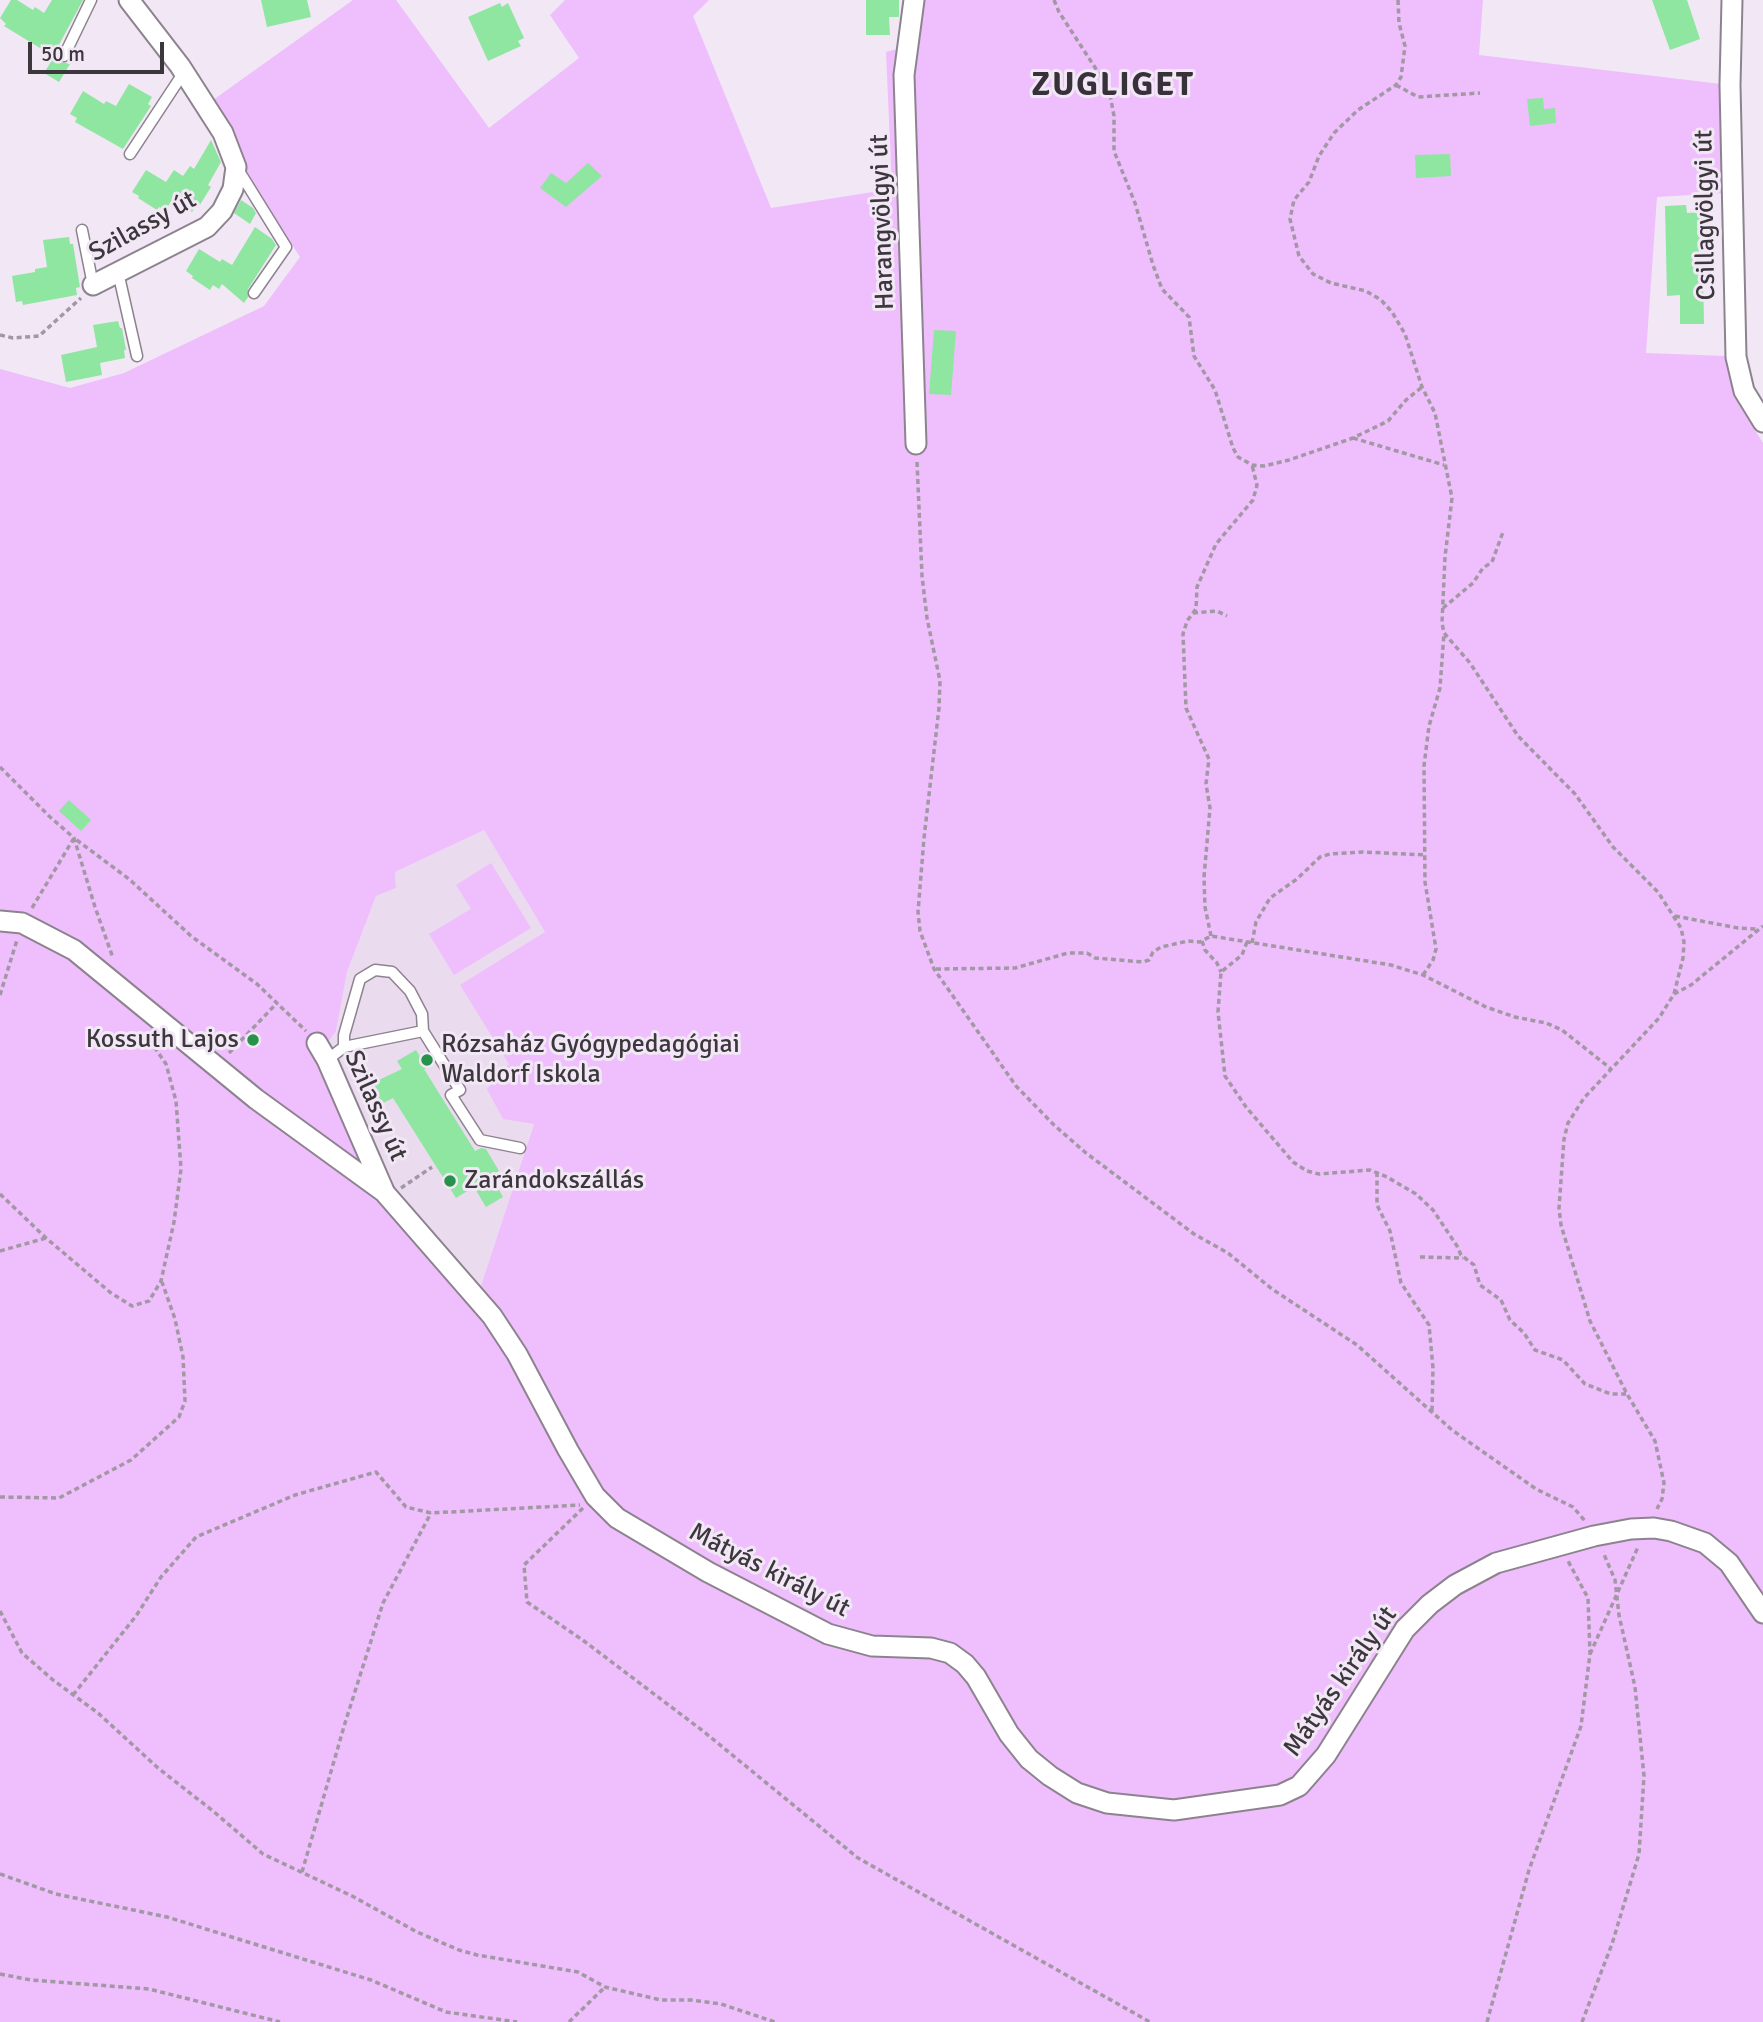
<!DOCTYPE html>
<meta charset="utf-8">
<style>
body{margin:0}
#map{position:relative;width:1763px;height:2022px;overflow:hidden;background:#f2e7f5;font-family:Signika,sans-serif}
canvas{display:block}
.scale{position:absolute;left:28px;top:42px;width:136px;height:32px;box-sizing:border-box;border:4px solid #3c373d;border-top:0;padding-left:9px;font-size:21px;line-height:24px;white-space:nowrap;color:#3c373d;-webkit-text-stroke:5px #f2e7f5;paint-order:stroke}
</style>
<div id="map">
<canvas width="1763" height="2022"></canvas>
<div class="scale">50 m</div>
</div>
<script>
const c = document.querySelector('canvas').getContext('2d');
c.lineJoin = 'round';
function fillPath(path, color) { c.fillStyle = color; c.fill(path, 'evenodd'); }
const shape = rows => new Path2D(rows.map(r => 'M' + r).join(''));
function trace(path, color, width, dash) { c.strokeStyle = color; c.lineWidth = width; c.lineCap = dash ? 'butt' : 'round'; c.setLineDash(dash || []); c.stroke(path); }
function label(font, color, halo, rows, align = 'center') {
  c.font = font + ' Signika,sans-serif'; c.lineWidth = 6; c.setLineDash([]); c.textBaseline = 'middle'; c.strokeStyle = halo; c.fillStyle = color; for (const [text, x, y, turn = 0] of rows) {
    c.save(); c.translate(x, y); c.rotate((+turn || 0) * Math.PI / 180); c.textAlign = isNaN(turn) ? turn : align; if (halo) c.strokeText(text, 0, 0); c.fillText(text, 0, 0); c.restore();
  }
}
const built = shape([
 [484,830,545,932,534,1123,481,1287,411,1211,397,1190,327,1044,336,1031,347,972,376,896,396,888,395,872]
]);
const green = shape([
 [353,0,396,0,489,128,579,58,550,15,565,0,709,0,693,16,771,208,892,189,886,52,915,44,922,0,1483,0,1479,55,1721,84,1724,193,1657,197,1646,353,1726,356,1739,405,1763,443,1763,2022,0,2022,0,369,70,388,124,373,264,306,300,257,240,165,206,105],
 [484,830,545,932,460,985,509,1064,487,1089,503,1119,534,1124,481,1286,411,1211,397,1190,381,1160,351,1086,327,1044,336,1031,347,972,376,896,396,888,395,872],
 [491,863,531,928,454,975,429,934,471,909,456,885]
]);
const building = shape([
 [11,0,17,0,33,10,35,7,44,13,52,0,83,0,53,56,4,26,6,24,0,18],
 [261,0,307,0,311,17,267,27],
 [866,0,899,0,899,17,889,17,890,35,866,35],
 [1652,0,1687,0,1700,39,1670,50],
 [500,3,502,7,508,3,524,38,518,41,521,46,488,61,468,17],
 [55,55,60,62,70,64,59,82,44,73],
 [129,84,152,97,148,104,151,106,123,149,75,122,77,118,70,114,83,91,104,104,106,101,116,106],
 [1543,98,1544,109,1555,108,1556,123,1530,126,1527,99],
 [211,140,221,162,208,185,211,187,198,208,196,206,192,212,172,200,165,211,159,207,157,210,138,198,139,196,132,192,146,170,166,182,174,170,183,176,190,166,194,169],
 [1450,154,1451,176,1416,178,1415,155],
 [588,163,602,176,566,207,540,188,551,173,566,183],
 [241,200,253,208,256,213,250,224,234,213],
 [1686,205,1687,213,1702,212,1704,324,1680,324,1680,295,1667,296,1665,206],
 [255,227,272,239,276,245,248,289,248,297,244,303,222,284,219,289,213,285,210,290,192,278,193,276,186,271,199,249,220,262,222,259,232,265],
 [69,237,70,244,73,244,80,287,76,288,77,295,23,305,22,301,16,302,12,276,35,272,35,269,47,267,43,240],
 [118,321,120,328,122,328,126,350,124,350,125,358,100,363,102,375,66,382,61,355,97,347,93,325],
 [934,330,956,331,951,395,929,394],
 [69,800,91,820,81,831,59,811],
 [416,1050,427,1068,424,1069,475,1151,481,1148,486,1149,499,1171,491,1176,503,1197,486,1207,474,1187,456,1198,393,1098,369,1110,360,1089,402,1069,397,1061]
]);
const path = shape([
 [1054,0,1059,12,1109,89,1114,116,1114,151,1135,203,1153,265,1162,289,1189,317,1194,356,1215,390,1233,448,1238,457,1252,465,1264,466,1289,460,1353,438,1388,421,1406,400,1422,387],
 [1398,0,1399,23,1405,46,1401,77,1396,85,1358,110,1334,133,1319,156,1309,182,1294,200,1290,219,1299,256,1313,274,1331,283,1366,291,1381,300,1392,312,1405,334,1422,387,1435,413,1452,498,1445,557,1442,623,1444,633,1470,663,1518,736,1575,794,1613,847,1658,892,1681,928,1684,942,1683,958,1674,994,1659,1018,1584,1098,1568,1123,1564,1139,1559,1208,1561,1225,1590,1321,1627,1394,1655,1441,1664,1483,1662,1499,1657,1509],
 [1396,85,1418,97,1480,93],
 [0,335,13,338,39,336,81,298],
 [1353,438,1444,465],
 [917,462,922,576,927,618,940,681,939,708,924,838,918,912,920,931,934,969,1016,1086,1054,1125,1086,1153,1194,1234,1228,1253,1272,1289,1357,1345,1452,1430,1536,1489,1573,1507,1585,1521],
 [1443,608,1473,583,1483,568,1492,562,1503,532],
 [1193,613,1217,611,1227,616],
 [0,767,49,816,74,838,95,907,113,958],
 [32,908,74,838,129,879,191,936,257,984,306,1031],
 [1675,916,1738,928,1756,929],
 [1211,936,1205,907,1204,877,1210,808,1206,784,1209,759,1186,708,1183,634,1187,621,1196,609,1197,587,1216,544,1253,500,1257,485,1252,465],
 [1202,941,1205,950,1217,963,1221,972],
 [1247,942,1242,955,1221,972,1218,1012,1225,1076,1246,1107,1293,1162,1307,1171,1319,1174,1370,1170,1387,1177,1416,1194,1433,1210,1457,1246,1461,1255,1474,1265,1480,1285,1501,1300,1510,1320,1524,1333,1535,1350,1563,1360,1585,1384,1611,1394,1627,1394],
 [1252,943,1256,922,1270,898,1297,879,1320,857,1330,854,1363,852,1426,855],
 [936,969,1015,968,1068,953,1087,953,1095,958,1143,962,1149,960,1153,952,1161,947,1188,941,1200,942,1211,936,1391,965,1423,975,1486,1007,1515,1017,1546,1023,1562,1030,1610,1068],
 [1423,975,1433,960,1436,949,1425,882,1424,766,1429,726,1440,688,1444,633],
 [1674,994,1691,985,1763,926],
 [0,995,17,940],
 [229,1053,277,1003],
 [1377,1172,1377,1205,1390,1231,1401,1283,1429,1325,1433,1368,1432,1411],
 [401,1188,432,1167],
 [0,1194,46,1238,111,1293,132,1306,149,1301,161,1281,174,1222,181,1169,176,1101,166,1064,144,1032],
 [0,1251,46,1238],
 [1420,1257,1463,1258],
 [0,1497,59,1498,131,1460,179,1417,185,1401,183,1357,175,1319,162,1282],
 [583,1508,524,1565,527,1602,584,1641,703,1731,858,1858,1150,2022],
 [0,1611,22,1653,53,1680,98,1713,158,1768,213,1811,263,1854,354,1897,417,1932,459,1950,477,1955,578,1972,605,1987,661,2000,691,2000,721,2004,775,2022],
 [1590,1654,1638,1547],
 [73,1695,136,1616,161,1577,196,1537,295,1495,376,1472,406,1507,431,1513,580,1505],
 [302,1872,345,1723,383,1603,431,1513],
 [0,1874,56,1894,167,1917,371,1980,446,2012,517,2022],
 [0,1974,31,1980,149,1989,280,2022],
 [569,2022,605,1987],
 [1487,2022,1529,1870,1581,1726,1590,1654,1588,1598,1568,1561],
 [1582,2022,1612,1944,1639,1854,1644,1776,1635,1687,1619,1615,1615,1580,1603,1552]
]);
const lane = shape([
 [64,56,91,0],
 [130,154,184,72],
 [239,171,286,247,254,293],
 [82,230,93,285],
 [118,272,137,356],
 [344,1047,344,1035,360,979,375,970,392,972,410,991,422,1014,423,1031],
 [327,1060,344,1047,423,1031,460,1090,451,1095,480,1140,520,1148]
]);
const street = shape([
 [914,0,904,75,916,444],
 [1732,0,1730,85,1736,357,1744,391,1763,422],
 [93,285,207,227,222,211,233,189,236,167,223,133,180,66,129,0],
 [0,921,22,923,74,950,256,1099,384,1192,492,1316,517,1354,568,1450,595,1496,617,1518,708,1572,828,1634,872,1646,931,1648,950,1653,965,1664,976,1677,1009,1734,1029,1759,1050,1776,1077,1793,1107,1803,1174,1810,1280,1795,1299,1786,1326,1755,1405,1629,1430,1604,1455,1585,1496,1563,1594,1536,1631,1529,1654,1528,1671,1531,1705,1543,1729,1563,1763,1613],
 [317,1043,327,1060,384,1191]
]);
const markers = [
 [253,1040,7,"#26924a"],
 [427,1060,7,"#26924a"],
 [450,1181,7,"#26924a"]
];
const streetNames = [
 ["Csillagvölgyi út",1706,215,-91],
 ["Harangvölgyi út",883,222,-92],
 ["Szilassy út",143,227,-29],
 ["Szilassy út",375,1106,66],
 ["Mátyás király út",769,1571,27],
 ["Mátyás király út",1341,1682,-55]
];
const poiNames = [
 ["Kossuth Lajos",239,1040,"right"],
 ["Rózsaház Gyógypedagógiai",441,1045],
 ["Waldorf Iskola",441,1075],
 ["Zarándokszállás",464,1181]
];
const districtNames = [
 ["ZUGLIGET",1113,86]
];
fillPath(built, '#ebdbef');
fillPath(green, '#efbefd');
fillPath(building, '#8ee6a1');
trace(lane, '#8d838f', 13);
trace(street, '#8d838f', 23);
trace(path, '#a198a3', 3.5, [5, 3.5]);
trace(lane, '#fff', 10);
trace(street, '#fff', 19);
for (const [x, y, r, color] of markers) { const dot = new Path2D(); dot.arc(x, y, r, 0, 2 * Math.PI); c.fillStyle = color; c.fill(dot); trace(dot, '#f2e7f5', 2.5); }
label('26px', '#3c373d', '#f2e7f5', streetNames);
label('26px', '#3c373d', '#f2e7f5', poiNames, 'left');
c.letterSpacing = '2px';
label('bold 33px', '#38303a', '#f2e7f5', districtNames);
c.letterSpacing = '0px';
</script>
